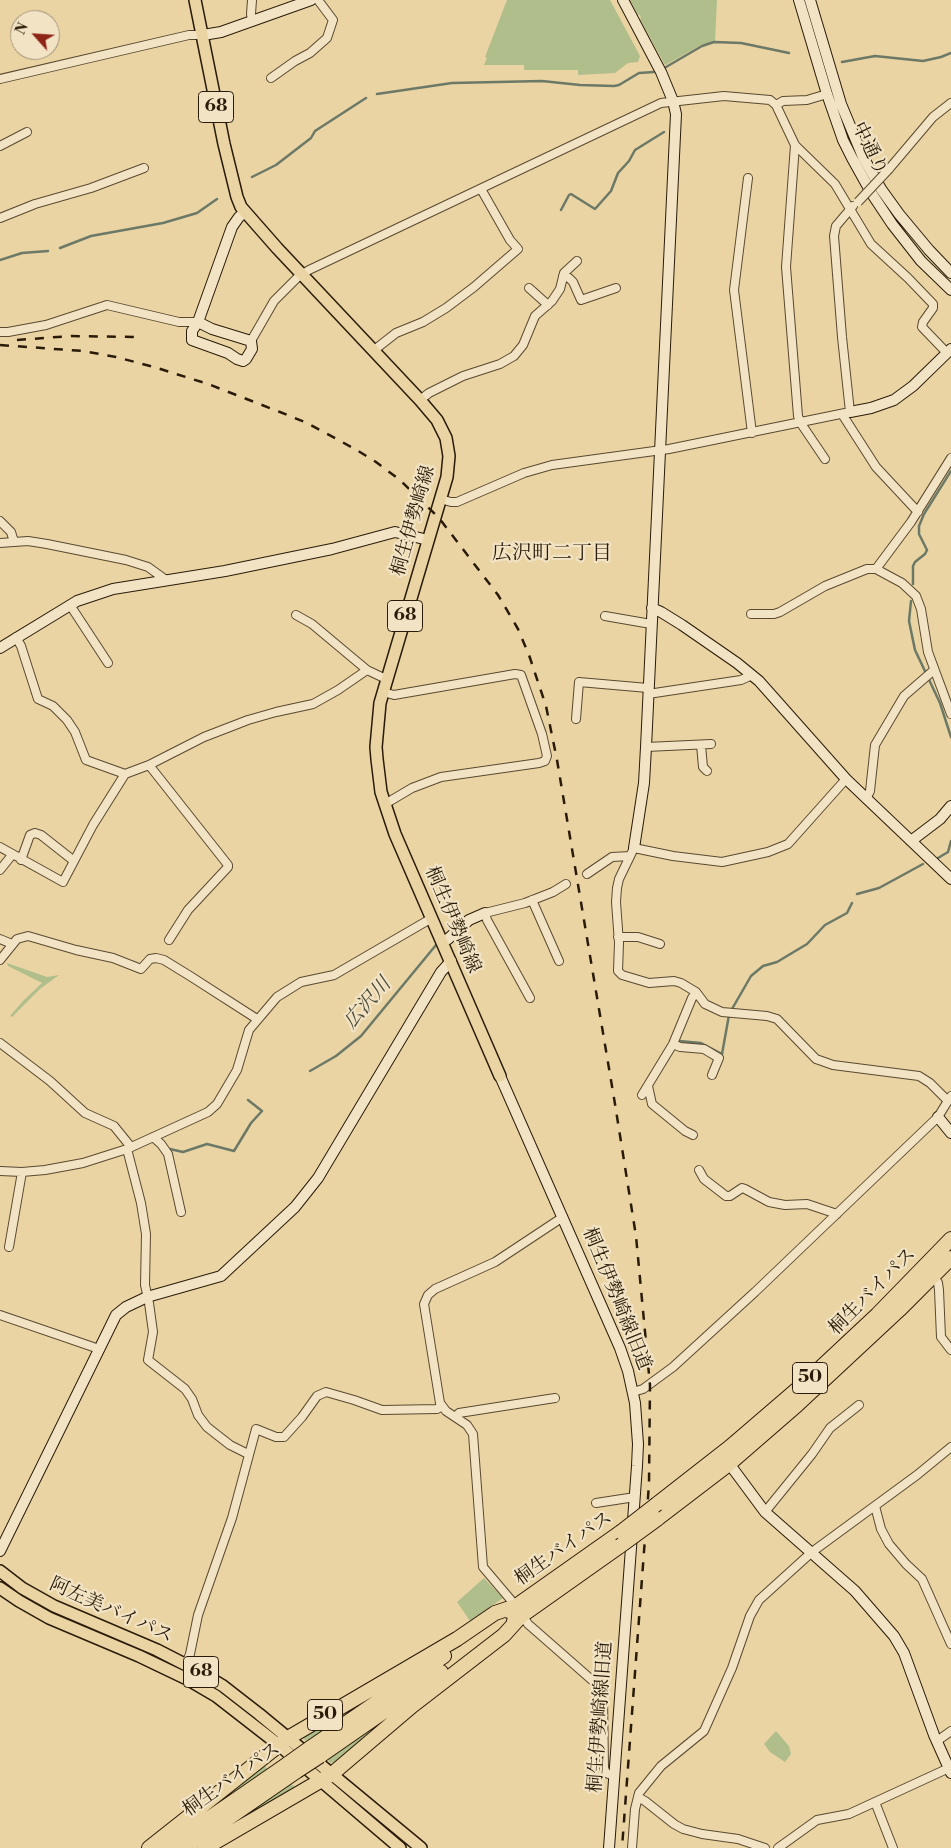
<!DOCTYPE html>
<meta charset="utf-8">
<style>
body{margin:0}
#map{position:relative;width:951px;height:1848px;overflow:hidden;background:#ead4a4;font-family:"Libre Bodoni",serif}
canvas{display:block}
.north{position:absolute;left:10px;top:10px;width:50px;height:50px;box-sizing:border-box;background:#f1e3c4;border:1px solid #a19379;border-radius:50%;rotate:296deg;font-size:14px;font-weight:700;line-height:20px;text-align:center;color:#2a1b08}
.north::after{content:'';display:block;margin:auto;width:18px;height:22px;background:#8f2418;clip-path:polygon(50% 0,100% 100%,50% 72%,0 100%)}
</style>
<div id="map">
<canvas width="951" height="1848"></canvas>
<div class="north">N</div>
</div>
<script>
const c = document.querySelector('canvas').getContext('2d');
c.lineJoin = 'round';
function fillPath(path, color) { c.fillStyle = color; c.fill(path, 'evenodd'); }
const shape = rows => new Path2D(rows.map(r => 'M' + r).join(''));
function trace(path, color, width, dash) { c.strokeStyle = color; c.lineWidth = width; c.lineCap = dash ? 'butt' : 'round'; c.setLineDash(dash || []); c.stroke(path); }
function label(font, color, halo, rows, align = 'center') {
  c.font = font + ' "Libre Bodoni","Noto Serif JP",serif'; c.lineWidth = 4.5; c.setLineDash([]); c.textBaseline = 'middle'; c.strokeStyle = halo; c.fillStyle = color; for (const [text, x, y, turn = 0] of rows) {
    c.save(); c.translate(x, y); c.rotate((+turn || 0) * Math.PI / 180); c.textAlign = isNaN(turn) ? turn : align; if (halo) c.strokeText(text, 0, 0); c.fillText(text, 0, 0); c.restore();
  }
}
const green = shape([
 [507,0,610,0,640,56,638,62,628,63,615,73,578,75,578,70,524,70,524,65,484,65,487,58,485,57],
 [630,0,717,0,715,41,701,45,665,65,640,19,641,18,639,14,638,15],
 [7,963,47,977,59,975,40,989,12,1017,10,1016,23,1001,42,983,8,966],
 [484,1578,503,1598,470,1621,457,1602],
 [432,1656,308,1743,303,1738,303,1736],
 [445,1675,336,1764,334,1762,330,1763,326,1757],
 [776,1731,789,1746,791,1754,785,1762,770,1752,764,1744],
 [262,1762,268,1770,164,1842],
 [290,1783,294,1786,295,1791,198,1848,194,1848]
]);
const stream = shape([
 [842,62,875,56,923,61,941,57,951,53],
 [666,67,702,46,714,42,741,43,789,53],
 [377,94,452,83,542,81,580,85,614,86,619,85,639,73,654,72],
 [252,177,276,165,311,138,315,131,366,98],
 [561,210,569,195,571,194,595,209,611,191,618,173,629,161,635,150,664,132],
 [60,248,91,236,163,223,197,213,217,199],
 [0,260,22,253,48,251],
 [913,584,913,566,915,562,925,554,927,550,919,534,919,526,924,514,951,471],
 [911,601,909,621,915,650,940,703,951,737],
 [938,858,948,852,951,841],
 [857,894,879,888,923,864],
 [732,1009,751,976,763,966,777,962,807,944,825,925,847,913,852,903],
 [679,1041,701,1043,722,1054,729,1015],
 [310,1071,336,1056,361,1036,436,945],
 [170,1149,183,1152,207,1144,234,1151,251,1123,262,1111,248,1100]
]);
const street = shape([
 [252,0,251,14,252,21],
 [271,78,295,61,310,53,327,38,333,20,318,0],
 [0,79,189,35,203,35],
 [776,105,783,101,807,100,827,94],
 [795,145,786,267,798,416,800,422,825,459],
 [0,146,27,132],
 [889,169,933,117,951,103],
 [748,178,734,290,752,433],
 [0,218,35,204,91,188,144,168],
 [563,276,569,278,573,282,581,300,616,288],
 [529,288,548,305],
 [0,332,8,332,46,325,107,305,179,322,198,322],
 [251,341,274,301,298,277,309,270,661,103,724,96,770,100,776,105,795,145,835,184,871,244,908,278,933,304,933,308,923,322,922,327,947,353],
 [373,351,396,333,423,322,446,308,474,287,518,249,510,240,481,189],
 [420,400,429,393,463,376,500,364,514,356,523,345,535,316,552,301,560,289,564,273,577,261],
 [842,414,876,467,918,512],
 [440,499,451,502,457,502,524,473,552,465,669,449,850,412,842,337,834,236,836,226,853,206],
 [0,521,11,532,14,542],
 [0,543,28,541,47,544,126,560,148,567,166,580],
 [876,569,911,522,951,458],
 [70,605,108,663],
 [751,614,774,614,780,612,825,586,867,569,876,569,902,583,916,596,921,609,928,652,951,714],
 [296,615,312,624,367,670,386,679],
 [605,616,651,624],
 [16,637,21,646,38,699,53,706,67,720,75,732,86,760,125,774],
 [383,692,394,695,515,674,521,675,542,734,547,756,545,761,539,763,441,777,412,788,385,804],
 [648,694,741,680,752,675],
 [576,719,579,682,648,688],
 [701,745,703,767,707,771],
 [646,747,711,744],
 [149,765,228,865,228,867,188,910,169,940],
 [846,779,788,844,768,852,722,862,673,856,634,848,619,879,617,888,616,902,619,943,618,971,622,975,649,983,674,981,681,983,696,992,705,1004,722,1012,767,1016,777,1019,816,1059,833,1065,919,1076,930,1083,948,1101],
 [866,799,870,791,875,745,904,696,934,670],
 [0,847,63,882,93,825,125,774,149,765,204,737,248,720,276,712,313,704,338,690,367,670],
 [21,860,30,835,35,833,41,835,74,861],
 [0,870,12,855],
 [587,874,612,857,630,856],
 [532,900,559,961],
 [618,937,638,937,660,944],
 [0,939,12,944],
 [0,960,17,939,28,936,76,950,113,958,141,969,150,959,156,958,164,960,190,976,257,1019],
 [530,998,487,920,485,913,525,903,553,892,566,884],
 [0,1043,50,1081,85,1113,114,1126,131,1147],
 [673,1044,680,1047,704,1049,719,1058,712,1075],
 [648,1086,652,1104,685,1131,693,1135],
 [642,1095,673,1044,692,998,696,992],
 [153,1137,161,1144,168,1154,181,1212],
 [127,1149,141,1203,146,1234,145,1285,149,1303,153,1332,148,1360,185,1389,192,1399,198,1415,207,1427,230,1445,248,1454],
 [699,1170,704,1179,726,1196,730,1196,742,1188,745,1189,769,1202,785,1205,807,1204,837,1214],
 [0,1171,22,1172,45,1170,83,1163,127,1149,208,1112,217,1104,237,1070,249,1030,277,997,301,982,334,975,432,918],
 [9,1247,22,1172],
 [934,1276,938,1283,939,1290,941,1337,951,1350],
 [0,1315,99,1349],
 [633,1392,643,1389,673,1367,755,1292,938,1117,951,1096],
 [455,1417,459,1413,555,1398],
 [596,1503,635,1497],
 [875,1506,881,1529,889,1544,906,1564,922,1579,951,1644],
 [765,1512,812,1454,830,1428,859,1405],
 [516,1606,483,1567,473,1434,467,1425,446,1411,440,1403,424,1304,428,1295,435,1289,495,1262,563,1217],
 [522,1615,528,1624,601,1688,603,1696,604,1768,606,1773,614,1776],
 [186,1664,190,1654,198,1615,232,1518,256,1429,276,1437,284,1437,302,1417,317,1396,326,1392,354,1400,382,1410,437,1409,442,1406],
 [937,1741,951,1731],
 [638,1797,645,1801,674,1824,683,1829,702,1834,738,1839,765,1848],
 [875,1802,893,1848],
 [632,1848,635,1809,639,1793,661,1766,704,1731,732,1668,750,1616,759,1600,812,1552,917,1475,951,1447],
 [778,1848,817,1820,849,1814,949,1768]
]);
const secondary = shape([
 [623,0,661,72,673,101,676,114,646,747,644,783,634,848],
 [799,0,827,94,843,140,852,158,872,194,892,224,921,261,951,290],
 [810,0,841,104,863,157,881,189,899,214,929,250,951,273],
 [203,35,221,32,311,0],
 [198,322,212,329,251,341,252,349,246,359,243,361,237,359,228,353,192,340,192,331,198,322],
 [198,322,232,227,239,217,245,212],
 [850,412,871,408,894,400,913,386,951,349],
 [652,608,661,612,682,625,737,663,759,681,846,779,951,879],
 [0,648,77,601,113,589,225,571,332,549,395,532,428,540],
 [911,841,940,819,951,806],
 [443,941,448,939,469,920,485,913],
 [500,1076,620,1348,628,1371,635,1403,638,1444,637,1466,609,1848],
 [938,1117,951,1133],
 [725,1458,765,1512,855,1591,894,1636,904,1653,934,1735,951,1773],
 [0,1551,116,1315,126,1307,147,1297,221,1276,295,1207,318,1178,441,972,451,961]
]);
const primary = shape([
 [195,0,224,144,237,197,241,207,277,248,420,400,437,420,446,438,449,456,447,477,380,703,376,747,377,759,381,792,395,834,500,1076],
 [0,1571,22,1588,54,1606,157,1650,198,1671,223,1686,259,1714,421,1848],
 [0,1588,19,1601,49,1618,139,1656,187,1679,216,1696,279,1745,400,1848]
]);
const highway = shape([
 [657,1504,730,1447,801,1386,878,1314,951,1239],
 [657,1519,729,1464,797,1405,899,1310,951,1258],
 [509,1611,621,1532],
 [514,1621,620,1546],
 [310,1748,444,1656],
 [320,1756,441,1672],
 [149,1848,288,1738,457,1639,495,1613,516,1606],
 [166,1848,289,1763],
 [185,1848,297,1771],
 [205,1848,332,1774,412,1706,504,1635,522,1615]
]);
const rail = shape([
 [17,340,71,336,136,337],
 [0,345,83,351,116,357,154,367,208,384,280,412,307,423,355,449,376,462,400,480,439,518,498,595,518,629,529,655,546,706,557,760,615,1104,636,1236,650,1385,649,1484,622,1848]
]);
const streetBridge = shape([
 [858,202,889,169]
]);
const highwayBridge = shape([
 [621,1532,657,1504],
 [620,1546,657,1519],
 [289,1763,310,1748],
 [297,1771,320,1756]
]);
const shields = [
 [216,107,35],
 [405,616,35],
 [810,1378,35],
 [201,1672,35],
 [325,1715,35]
];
const shieldNames = [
 ["68",216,107],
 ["68",405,616],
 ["50",810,1378],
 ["68",201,1672],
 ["50",325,1715]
];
const streetNames = [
 ["中通り",869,149,64],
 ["桐生伊勢崎線",414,521,-74],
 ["桐生伊勢崎線",452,920,67],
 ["桐生バイパス",873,1292,-45],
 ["桐生伊勢崎線旧道",616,1299,68],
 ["桐生バイパス",564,1549,-35],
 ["阿左美バイパス",111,1611,24],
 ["桐生伊勢崎線旧道",601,1717,-86],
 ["桐生バイパス",232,1780,-35]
];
const neighbourhoodNames = [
 ["広沢町二丁目",552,554]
];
const waterNames = [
 ["広沢川",368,1004,-49]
];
fillPath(green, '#b0be8b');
trace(stream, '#6c7967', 2.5);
trace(street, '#5a492f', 10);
trace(secondary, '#2a1b08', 12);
trace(primary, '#2a1b08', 14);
trace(highway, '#2a1b08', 16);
trace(street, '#f1e3c4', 8);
trace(secondary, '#f1e3c4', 10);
trace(primary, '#ead4a4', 11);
trace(highway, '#ead4a4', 14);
trace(rail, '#2a1b08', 2.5, [9, 9]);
trace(streetBridge, '#5a492f', 10, []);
trace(highwayBridge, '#2a1b08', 16, []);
trace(streetBridge, '#f1e3c4', 8);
trace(highwayBridge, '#ead4a4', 14);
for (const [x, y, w] of shields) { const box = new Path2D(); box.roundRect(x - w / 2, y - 15.5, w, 31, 4); c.fillStyle = '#f1e3c4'; c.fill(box); trace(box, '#2a1b08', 1); }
label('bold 18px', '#2a1b08', null, shieldNames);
label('19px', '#2a1b08', '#f1e3c4', streetNames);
label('20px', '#2a1b08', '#f1e3c4', neighbourhoodNames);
label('italic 20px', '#4b4a37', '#f1e3c4', waterNames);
</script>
